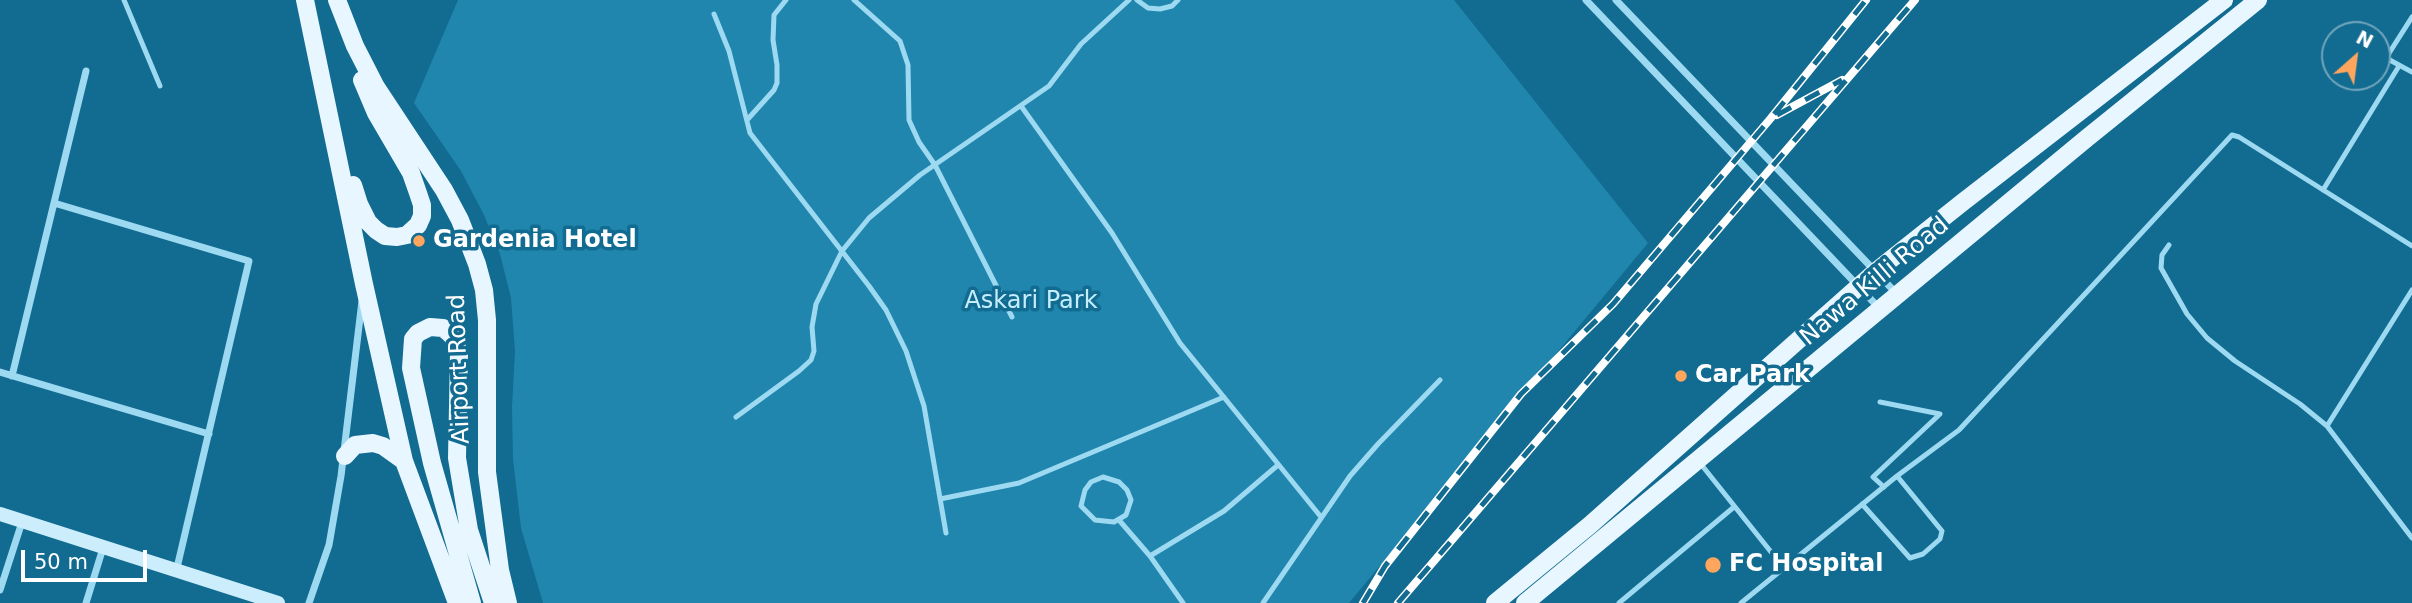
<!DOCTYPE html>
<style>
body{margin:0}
#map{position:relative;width:2412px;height:603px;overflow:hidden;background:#126b90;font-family:"DejaVu Sans",sans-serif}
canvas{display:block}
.north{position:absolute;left:2321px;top:21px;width:70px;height:70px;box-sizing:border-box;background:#126b90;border:2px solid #71a6bc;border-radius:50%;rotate:28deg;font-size:19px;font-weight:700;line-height:28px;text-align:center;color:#fff}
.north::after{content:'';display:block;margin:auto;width:24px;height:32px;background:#ffa55e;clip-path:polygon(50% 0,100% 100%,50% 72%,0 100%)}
.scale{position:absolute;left:21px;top:550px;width:126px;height:32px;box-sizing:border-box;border:4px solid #fff;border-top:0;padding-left:9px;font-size:21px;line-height:24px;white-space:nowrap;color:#fff;-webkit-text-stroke:5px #126b90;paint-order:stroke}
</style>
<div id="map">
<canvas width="2412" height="603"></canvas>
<div class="north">N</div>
<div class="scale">50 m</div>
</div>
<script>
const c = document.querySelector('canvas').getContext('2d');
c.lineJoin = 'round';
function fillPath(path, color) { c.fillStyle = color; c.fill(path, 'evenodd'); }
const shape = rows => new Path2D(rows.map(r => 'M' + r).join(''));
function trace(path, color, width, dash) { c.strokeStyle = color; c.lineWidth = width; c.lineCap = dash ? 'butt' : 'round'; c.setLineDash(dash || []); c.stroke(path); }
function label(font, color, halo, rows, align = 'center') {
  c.font = font + ' "DejaVu Sans",sans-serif'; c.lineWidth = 7; c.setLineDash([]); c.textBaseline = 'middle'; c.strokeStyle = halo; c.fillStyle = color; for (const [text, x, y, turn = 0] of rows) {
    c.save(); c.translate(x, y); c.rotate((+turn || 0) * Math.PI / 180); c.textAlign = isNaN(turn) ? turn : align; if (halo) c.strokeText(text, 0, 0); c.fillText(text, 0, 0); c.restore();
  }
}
const green = shape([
 [458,0,1454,0,1648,243,1349,603,543,603,521,528,513,459,512,407,515,351,511,298,500,254,484,215,461,171,414,103]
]);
const lane = shape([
 [124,0,160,86],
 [854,0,900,41,908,65,909,120,919,142,935,165,1012,317],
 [1137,0,1148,8,1160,9,1172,6,1178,0],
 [714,14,729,51,750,133,869,286,886,310,906,351,924,406,946,533],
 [2412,17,2386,58,2412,72],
 [1021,106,1112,233,1180,343,1321,517],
 [747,120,774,90,777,83,777,65,773,40,774,15,786,0],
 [2323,190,2399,66],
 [2169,245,2162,255,2161,268,2187,314,2207,338,2235,361,2300,404,2327,426,2412,538],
 [1880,402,1940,414,1873,477,1884,487],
 [736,417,799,371,811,360,814,351,812,327,816,304,842,251,869,218,920,175,1049,86,1081,44,1129,0],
 [2327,426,2412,290],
 [1700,463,1783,567],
 [1103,477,1119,482,1127,490,1131,500,1126,515,1114,522,1095,520,1081,506,1085,490,1091,482,1103,477],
 [940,499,1019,483,1224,397],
 [1862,504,1910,558,1923,554,1940,539,1942,531,1897,476],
 [1119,520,1150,556,1183,603],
 [1150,556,1224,511,1278,465],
 [1263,603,1350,476,1378,444,1440,380],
 [1619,603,1734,507],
 [1741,603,1897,476,1959,430,2232,135,2239,137,2412,246]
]);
const street = shape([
 [1586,0,1880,309],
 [1616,0,1896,293],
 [54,203,249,261,176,572],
 [0,372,209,434],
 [12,376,86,71],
 [0,590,22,522],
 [86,603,103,548],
 [309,603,329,545,341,476,362,301]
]);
const secondary = shape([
 [0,514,278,603]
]);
const primary = shape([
 [305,0,364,284,404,461,457,603],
 [337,0,355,46,376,87,444,190,460,220,477,264,484,290,487,320,487,472,500,570,508,603],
 [353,185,359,204,368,222,376,230,385,236,397,237,407,235,418,225,422,216,422,205,418,193,411,173,376,113,362,80],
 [345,456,355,445,373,443,383,446,404,461],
 [472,603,432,463,411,368,413,339,418,333,430,327,443,328,448,332,453,337,459,353,457,458,469,530,493,603],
 [1495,603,1590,525,1875,272,1963,202,2224,0],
 [1525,603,2087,138,2258,0]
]);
const rail = shape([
 [1777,115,1842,80],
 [1363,603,1385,566,1521,394,1613,304,1771,118,1866,0],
 [1398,603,1915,0]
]);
const markers = [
 [419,241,7,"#ffa55e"],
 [1681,376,7,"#ffa55e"],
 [1713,565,9,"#ffa55e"]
];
const poiNames = [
 ["Gardenia Hotel",433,241],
 ["Car Park",1695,376],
 ["FC Hospital",1729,565]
];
const streetNames = [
 ["Nawa Killi Road",1875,282,-40],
 ["Airport Road",460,369,-92]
];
const parkNames = [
 ["Askari Park",1031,302]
];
fillPath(green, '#2186ad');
trace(lane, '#9ddaf2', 5);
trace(street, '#9ddaf2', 7);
trace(secondary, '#cceefc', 14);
trace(primary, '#e8f7ff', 18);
trace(rail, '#fff', 8);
trace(rail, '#126b90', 5, [16]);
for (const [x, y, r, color] of markers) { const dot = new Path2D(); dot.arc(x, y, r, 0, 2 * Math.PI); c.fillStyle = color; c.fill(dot); trace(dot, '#126b90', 2.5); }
label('bold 24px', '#fff', '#126b90', poiNames, 'left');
label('24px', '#fff', '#126b90', streetNames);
label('24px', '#c4edfd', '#126b90', parkNames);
</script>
